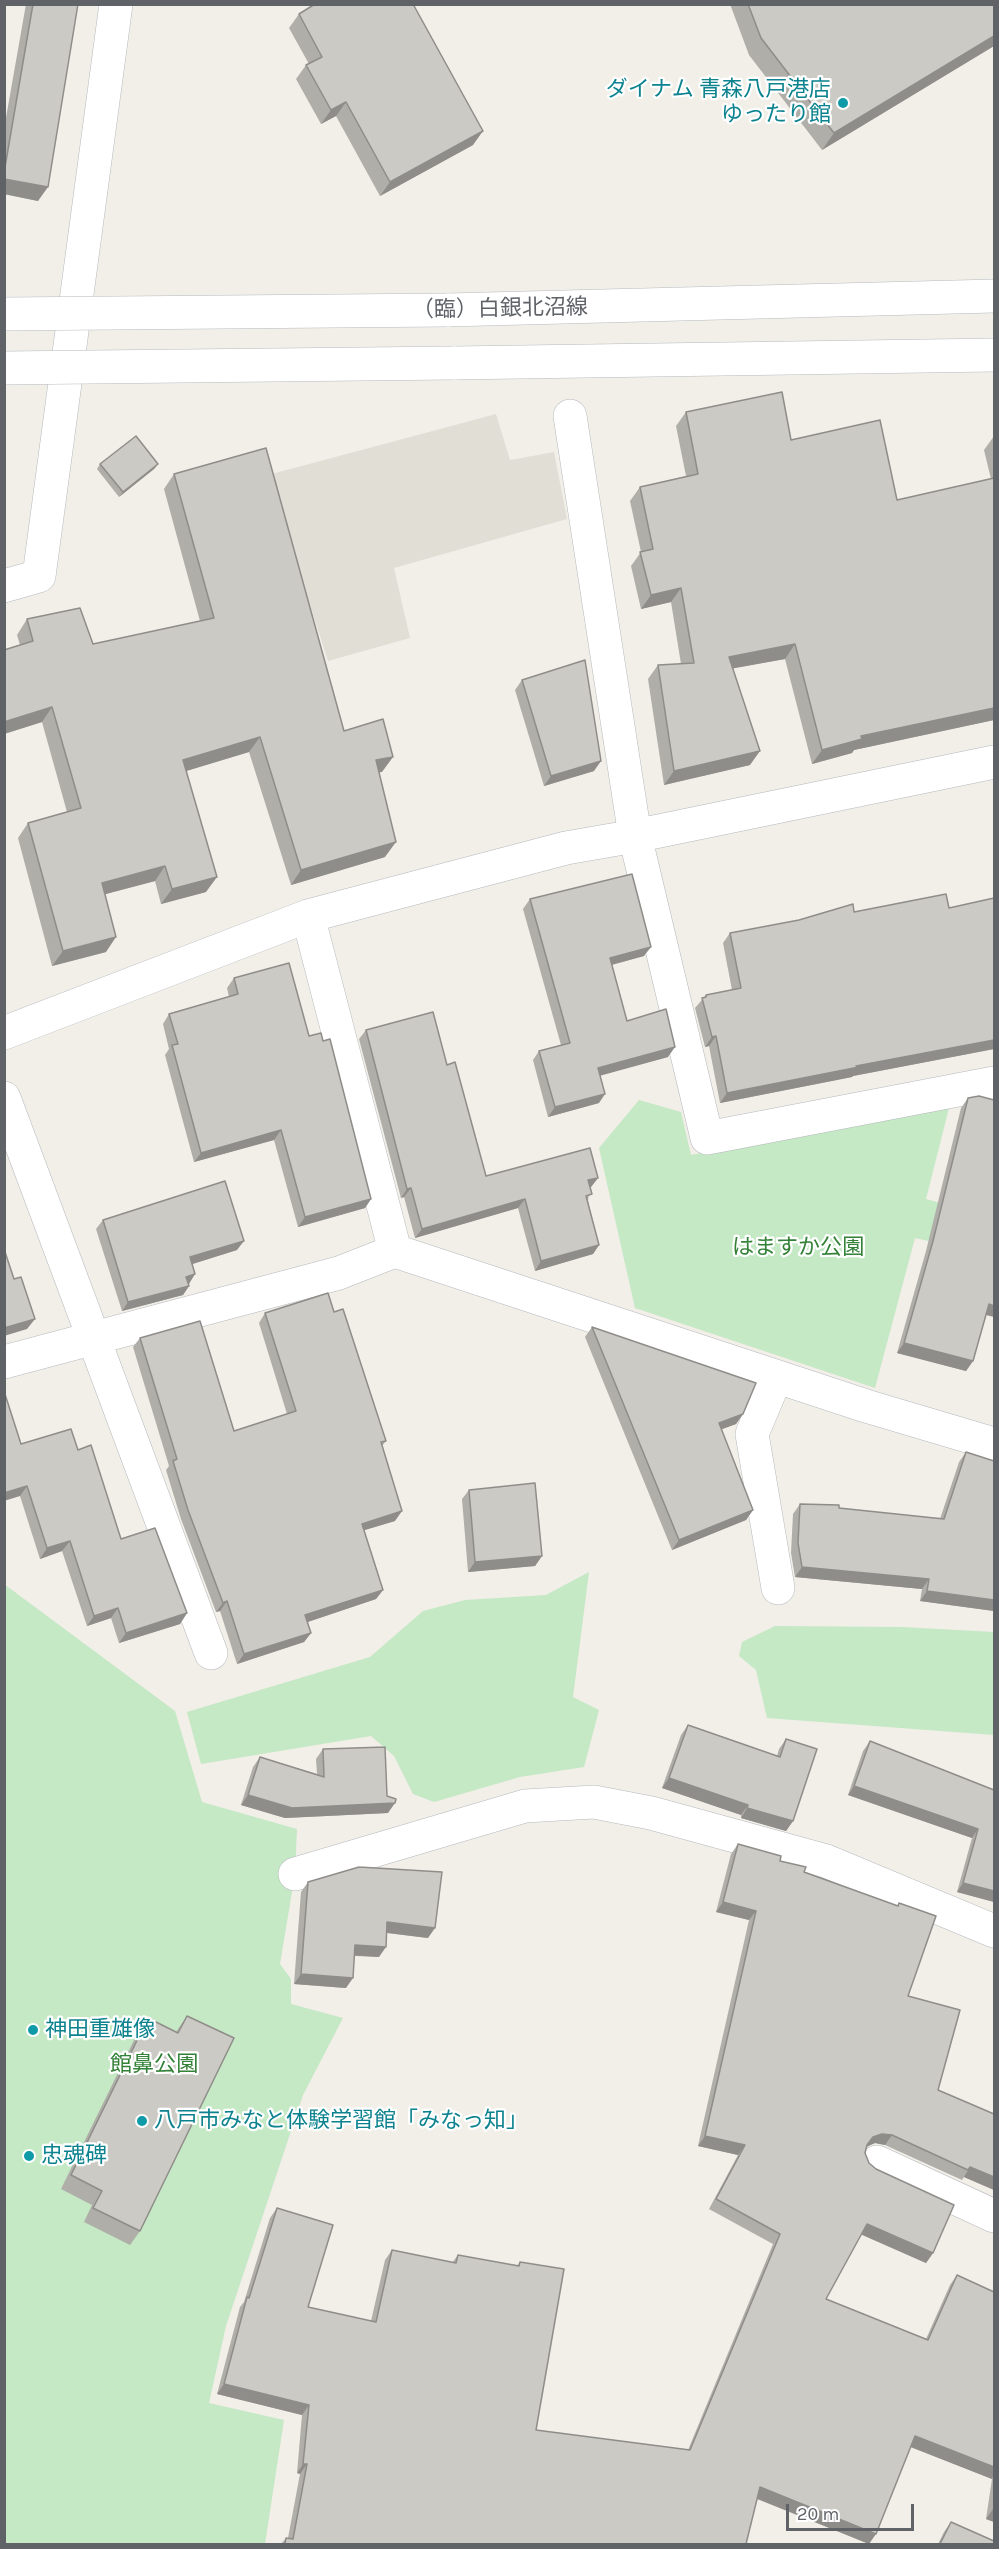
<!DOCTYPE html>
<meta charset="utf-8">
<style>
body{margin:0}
#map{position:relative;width:999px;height:2549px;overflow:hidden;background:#f1efe8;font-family:Karla,sans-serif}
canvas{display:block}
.frame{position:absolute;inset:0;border:6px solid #5f6368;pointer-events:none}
.scale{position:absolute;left:786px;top:2504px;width:128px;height:27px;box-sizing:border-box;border:3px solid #5f6368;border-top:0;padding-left:8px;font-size:18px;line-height:21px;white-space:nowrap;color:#5f6368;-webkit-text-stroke:4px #fff;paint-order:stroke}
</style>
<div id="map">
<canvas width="999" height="2549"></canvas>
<div class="frame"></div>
<div class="scale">20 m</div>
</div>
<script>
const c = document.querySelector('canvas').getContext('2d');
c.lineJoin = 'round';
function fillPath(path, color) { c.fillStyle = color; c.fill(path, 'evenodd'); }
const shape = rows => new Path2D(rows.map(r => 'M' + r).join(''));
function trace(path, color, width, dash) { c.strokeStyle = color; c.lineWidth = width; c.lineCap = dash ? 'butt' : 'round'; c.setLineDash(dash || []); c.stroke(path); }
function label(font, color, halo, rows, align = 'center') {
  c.font = font + ' Karla,"Noto Sans JP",sans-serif'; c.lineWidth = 4.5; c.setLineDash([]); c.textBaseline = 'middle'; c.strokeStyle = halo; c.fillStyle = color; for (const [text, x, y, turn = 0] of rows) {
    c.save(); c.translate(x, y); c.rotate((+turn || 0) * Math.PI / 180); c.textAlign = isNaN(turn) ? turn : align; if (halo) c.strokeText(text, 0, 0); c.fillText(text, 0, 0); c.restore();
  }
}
const education = shape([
 [496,414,510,460,554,452,567,519,394,568,410,638,328,661,268,475]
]);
const green = shape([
 [639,1100,681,1112,691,1155,949,1108,926,1199,983,1215,970,1250,915,1238,875,1388,635,1308,599,1148],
 [589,1572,573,1697,599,1710,584,1767,520,1777,434,1802,413,1794,394,1756,371,1736,201,1764,187,1712,370,1657,423,1611,465,1600,546,1595],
 [4,1584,175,1711,202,1802,297,1829,295,1874,280,1964,291,1979,291,2004,343,2018,303,2095,226,2326,209,2403,284,2420,265,2544,5,2544],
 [775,1626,902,1627,994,1632,994,1735,767,1718,756,1670,739,1656,742,1642]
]);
const street = shape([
 [570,416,635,836,707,1138,994,1083],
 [4,586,39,576,116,4],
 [308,916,395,1251],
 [4,1033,308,916,566,848,635,836,994,762],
 [4,1098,211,1653],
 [4,1362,339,1273,395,1251,866,1406,994,1444],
 [776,1377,752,1434,778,1588],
 [295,1874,525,1806,594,1802,651,1813,826,1861,994,1931],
 [877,2162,994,2216]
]);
const secondary = shape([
 [447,310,994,296],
 [453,363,994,355]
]);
const secondaryBridge = shape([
 [4,314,447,310],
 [4,368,453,363]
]);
const wall = shape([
 [26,4,78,4,38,201,4,194,4,129],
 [730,4,994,4,994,46,822,150,749,55],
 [299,14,473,145,380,196,336,116,321,124,296,79,306,65,309,64,289,28],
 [686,412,791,440,897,500,991,479,984,450,994,436,994,720,854,750,852,753,812,764,785,659,733,668,750,765,664,785,648,679,658,665,681,664,671,602,641,609,631,566,641,552,630,501,640,487,686,476,676,426],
 [100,464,158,464,154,469,119,497,97,469],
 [174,474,344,731,382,772,379,772,385,857,291,885,249,752,186,771,206,892,161,904,155,881,105,894,106,952,52,966,18,838,28,823,67,812,42,722,4,734,4,650,20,645,17,635,27,619,93,644,200,621,164,489],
 [522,680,594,771,544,786,515,690],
 [994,898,994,1049,853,1076,852,1077,720,1103,709,1046,705,1047,695,1008,706,995,732,990,723,943,730,933,854,912,949,908],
 [530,899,644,956,612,965,627,1021,668,1057,600,1075,599,1103,548,1117,533,1060,539,1051,561,1045,523,909],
 [234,978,309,1036,371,1199,365,1208,298,1227,274,1140,194,1162,165,1055,169,1049,163,1024,169,1014,229,997,227,988],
 [366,1030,447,1065,486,1176,598,1178,591,1187,590,1187,588,1201,599,1245,593,1254,535,1271,518,1208,415,1238,404,1197,401,1198,359,1039],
 [968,1098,986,1315,973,1361,966,1371,897,1353,926,1251,961,1108],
 [103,1220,237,1250,192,1264,189,1284,189,1286,183,1295,122,1311,96,1229],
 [334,1312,386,1441,382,1446,395,1521,364,1530,383,1590,376,1599,307,1622,311,1633,304,1642,237,1664,220,1611,216,1612,181,1519,166,1470,169,1466,133,1347,140,1338,234,1431,287,1414,259,1323,265,1313],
 [592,1327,743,1414,736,1424,721,1429,753,1510,746,1520,672,1550,585,1337],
 [21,1444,78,1450,121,1539,187,1613,180,1624,119,1643,111,1618,87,1626,62,1551,40,1559,20,1496],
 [966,1452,994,1611,920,1601,922,1589,795,1577,791,1553,793,1514,800,1504,940,1519,959,1462],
 [469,1490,542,1556,535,1566,468,1572,462,1499],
 [688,1725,777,1756,779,1749,786,1739,793,1821,786,1831,741,1818,741,1815,662,1788,681,1735],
 [870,1741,994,1790,994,1902,957,1892,972,1838,848,1795,863,1751],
 [323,1749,388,1813,285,1818,241,1805,253,1767,260,1757,317,1774,316,1759],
 [738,1844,780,1861,804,1872,897,1906,899,1903,908,1996,938,2090,994,2190,964,2177,962,2180,885,2145,875,2143,866,2147,865,2153,869,2163,933,2253,926,2263,861,2234,826,2299,926,2339,950,2285,957,2275,994,2292,994,2522,986,2519,992,2479,911,2447,869,2544,757,2499,746,2544,281,2544,286,2538,288,2538,300,2474,297,2473,302,2415,217,2394,240,2307,244,2302,270,2218,277,2208,308,2307,371,2321,385,2260,392,2250,452,2263,458,2255,517,2266,520,2262,536,2430,688,2450,773,2244,709,2209,738,2155,698,2146,749,1920,716,1912,731,1854],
 [308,1882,428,1938,387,1933,379,1957,355,1956,346,1988,294,1984,301,1892],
 [187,2016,140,2231,130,2245,84,2222,92,2205,61,2189,138,2032,148,2018,176,2032],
 [951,2522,994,2544,938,2544,944,2532]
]);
const shadedWall = shape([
 [994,36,994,46,822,150,834,133],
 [346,102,336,116,321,124,331,110],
 [483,131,473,145,380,196,390,182],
 [4,179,48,187,38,201,4,194],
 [158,464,154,469,119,497,123,492],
 [681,588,671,602,641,609,651,595],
 [795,644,785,659,719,671,729,657],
 [52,707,42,722,4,734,4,722],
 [994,708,994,720,854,750,852,753,812,764,822,750,861,736],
 [260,737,249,752,173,775,183,760],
 [760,751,750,765,664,785,674,771],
 [393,757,382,772,365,775,376,760],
 [601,761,594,771,544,786,551,776],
 [396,842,385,857,291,885,301,870],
 [165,866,155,881,91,898,102,883],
 [217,877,206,892,161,904,172,889],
 [116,937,106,952,52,966,63,951],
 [651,947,644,956,603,967,610,958],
 [716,1036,709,1046,705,1047,712,1037],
 [994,1040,994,1049,853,1076,852,1077,720,1103,727,1093,856,1066],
 [675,1047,668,1057,592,1078,598,1068],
 [605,1094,599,1103,548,1117,555,1107],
 [281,1130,274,1140,194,1162,201,1153],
 [598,1178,591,1187,582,1190,588,1180],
 [411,1188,404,1197,401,1198,407,1189],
 [371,1199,365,1208,298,1227,305,1217],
 [525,1199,518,1208,415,1238,422,1229],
 [244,1241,237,1250,183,1267,190,1257],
 [599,1245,593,1254,535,1271,541,1261],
 [195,1274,189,1284,186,1277],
 [189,1286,183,1295,122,1311,128,1302],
 [989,1304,994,1306,994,1317,982,1314],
 [35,1319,27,1329,4,1336,4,1328],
 [904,1343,973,1361,966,1371,897,1353],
 [743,1414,736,1424,712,1433,719,1423],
 [27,1486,20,1496,4,1501,4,1493],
 [753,1510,746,1520,672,1550,679,1540],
 [402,1511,395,1521,355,1533,362,1524],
 [70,1541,62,1551,40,1559,47,1548],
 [542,1556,535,1566,468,1572,475,1562],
 [802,1567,929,1579,922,1589,795,1577],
 [383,1590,376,1599,299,1625,305,1615],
 [927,1591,994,1600,994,1611,920,1601],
 [227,1601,220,1611,216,1612,223,1603],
 [118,1608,111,1618,87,1626,94,1616],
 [187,1613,180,1624,119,1643,126,1633],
 [311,1633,304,1642,237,1664,244,1654],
 [669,1778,748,1805,741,1815,662,1788],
 [854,1786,978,1829,972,1838,848,1795],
 [248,1795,395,1803,388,1813,285,1818,241,1805],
 [747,1808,793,1821,786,1831,741,1818],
 [963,1883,994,1891,994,1902,957,1892],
 [723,1902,756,1911,749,1920,716,1912],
 [387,1922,435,1928,428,1938,380,1932],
 [355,1945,386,1947,379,1957,348,1955],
 [301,1974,353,1978,346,1988,294,1984],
 [882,2134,892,2135,885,2145,875,2143,866,2147,860,2155,873,2137],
 [705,2136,745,2145,738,2155,698,2146],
 [970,2167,994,2177,994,2190,964,2177],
 [867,2224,933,2253,926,2263,860,2234],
 [224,2384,309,2405,302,2415,217,2394],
 [915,2436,994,2467,994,2474,992,2479,908,2446],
 [303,2464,307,2464,300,2474,297,2473],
 [760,2487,876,2534,869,2544,753,2497],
 [993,2509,994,2510,994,2522,986,2519]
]);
const building = shape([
 [33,4,78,4,48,187,4,179,4,173,33,4],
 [315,4,413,4,483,131,390,182,346,102,331,110,306,65,322,57,299,14,315,4],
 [748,4,994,4,994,36,834,133,761,38,748,4],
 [782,392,791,440,880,420,897,500,994,478,994,708,861,736,862,739,822,750,795,644,729,657,760,751,674,771,658,665,694,663,681,588,651,595,640,552,653,549,640,487,698,474,686,412,782,392],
 [136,436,158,464,123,492,100,464,136,436],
 [266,448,344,731,383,719,393,757,376,760,396,842,301,870,260,737,183,760,217,877,172,889,165,866,102,883,116,937,63,951,28,823,81,808,52,707,4,722,4,650,33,641,27,619,80,608,93,644,214,618,174,474,266,448],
 [585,660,601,761,551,776,522,680,585,660],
 [632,874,651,947,610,958,627,1021,666,1009,675,1047,598,1068,605,1094,555,1107,539,1051,570,1043,530,899,632,874],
 [946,894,949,908,994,898,994,1040,856,1066,859,1067,727,1093,716,1036,712,1037,702,998,706,997,706,995,741,988,730,933,799,920,853,904,854,912,946,894],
 [289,963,309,1036,321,1033,323,1041,330,1039,371,1199,305,1217,281,1130,201,1153,172,1045,178,1044,169,1014,238,994,234,978,289,963],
 [433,1012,447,1065,455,1062,486,1176,590,1148,598,1178,588,1180,592,1194,586,1196,599,1245,541,1261,525,1199,422,1229,411,1188,407,1189,366,1030,433,1012],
 [979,1096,994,1100,994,1306,989,1304,973,1361,904,1343,933,1241,968,1098,979,1096],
 [225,1181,244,1241,190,1257,195,1274,186,1277,189,1286,128,1302,103,1220,225,1181],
 [4,1249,14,1279,21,1277,35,1319,4,1328,4,1249],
 [328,1293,334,1312,343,1309,386,1441,381,1442,402,1511,362,1524,383,1590,305,1615,311,1633,244,1654,227,1601,223,1603,188,1510,173,1461,177,1459,140,1338,200,1321,234,1431,296,1411,265,1313,328,1293],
 [592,1327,756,1383,743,1414,719,1423,753,1510,679,1540,592,1327],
 [4,1391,21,1444,71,1429,78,1450,91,1445,121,1539,155,1528,187,1613,126,1633,118,1608,94,1616,70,1541,47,1548,27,1486,4,1493,4,1391],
 [966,1452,994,1461,994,1600,927,1591,929,1579,802,1567,798,1543,800,1504,839,1505,839,1508,944,1519,966,1452],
 [535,1483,542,1556,475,1562,469,1490,535,1483],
 [688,1725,780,1757,786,1739,817,1749,793,1821,747,1808,748,1805,669,1778,688,1725],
 [870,1741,994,1790,994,1891,963,1883,978,1829,854,1786,870,1741],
 [385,1747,387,1796,396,1799,395,1803,292,1808,248,1795,260,1757,324,1777,323,1749,385,1747],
 [738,1844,781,1856,780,1861,806,1867,804,1872,898,1906,899,1903,936,1916,908,1996,960,2010,938,2090,994,2114,994,2177,970,2167,968,2170,892,2135,882,2134,873,2137,867,2145,865,2153,869,2163,876,2169,954,2205,933,2253,867,2224,826,2299,928,2340,957,2275,994,2292,994,2467,915,2436,876,2534,760,2487,746,2544,285,2544,286,2538,293,2539,307,2464,303,2464,309,2405,224,2384,247,2297,249,2298,277,2208,333,2225,308,2307,376,2322,392,2250,456,2263,458,2255,519,2266,520,2262,564,2269,536,2430,690,2450,780,2234,716,2199,745,2145,705,2136,756,1911,723,1902,738,1844],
 [359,1867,442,1872,435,1928,387,1922,386,1947,355,1945,353,1978,301,1974,308,1882,359,1867],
 [187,2016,234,2038,140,2231,93,2208,102,2191,71,2175,148,2018,178,2033,187,2016],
 [951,2522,994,2541,994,2544,940,2544,951,2522]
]);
const markers = [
 [843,103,6,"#0f9aa8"],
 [33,2030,6,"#0f9aa8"],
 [142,2121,6,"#0f9aa8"],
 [29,2156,6,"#0f9aa8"]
];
const cultureNames = [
 ["ダイナム 青森八戸港店",831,90,"right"],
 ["ゆったり館",831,115,"right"],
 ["神田重雄像",45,2030],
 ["八戸市みなと体験学習館「みなっ知」",154,2121],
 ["忠魂碑",41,2156]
];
const streetNames = [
 ["（臨）白銀北沼線",500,309,-1]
];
const parkNames = [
 ["はますか公園",798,1248],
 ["館鼻公園",154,2065]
];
fillPath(education, '#e1ded6');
fillPath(green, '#c5e8c5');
trace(street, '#b5b8bc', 34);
trace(secondary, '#b6babf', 34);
trace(street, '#fff', 33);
trace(secondary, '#fff', 33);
trace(secondaryBridge, '#b6babf', 34, []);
trace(secondaryBridge, '#fff', 33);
fillPath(wall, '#afaea9');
fillPath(shadedWall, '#8f8d8a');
fillPath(building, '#cccac5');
trace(building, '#8f8d8a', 1.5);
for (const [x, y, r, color] of markers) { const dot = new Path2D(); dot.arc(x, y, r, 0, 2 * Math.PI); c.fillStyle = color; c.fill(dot); trace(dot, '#fff', 2); }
label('22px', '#0d838f', '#fff', cultureNames, 'left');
label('22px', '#5f6368', '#fff', streetNames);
label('22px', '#348238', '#fff', parkNames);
</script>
